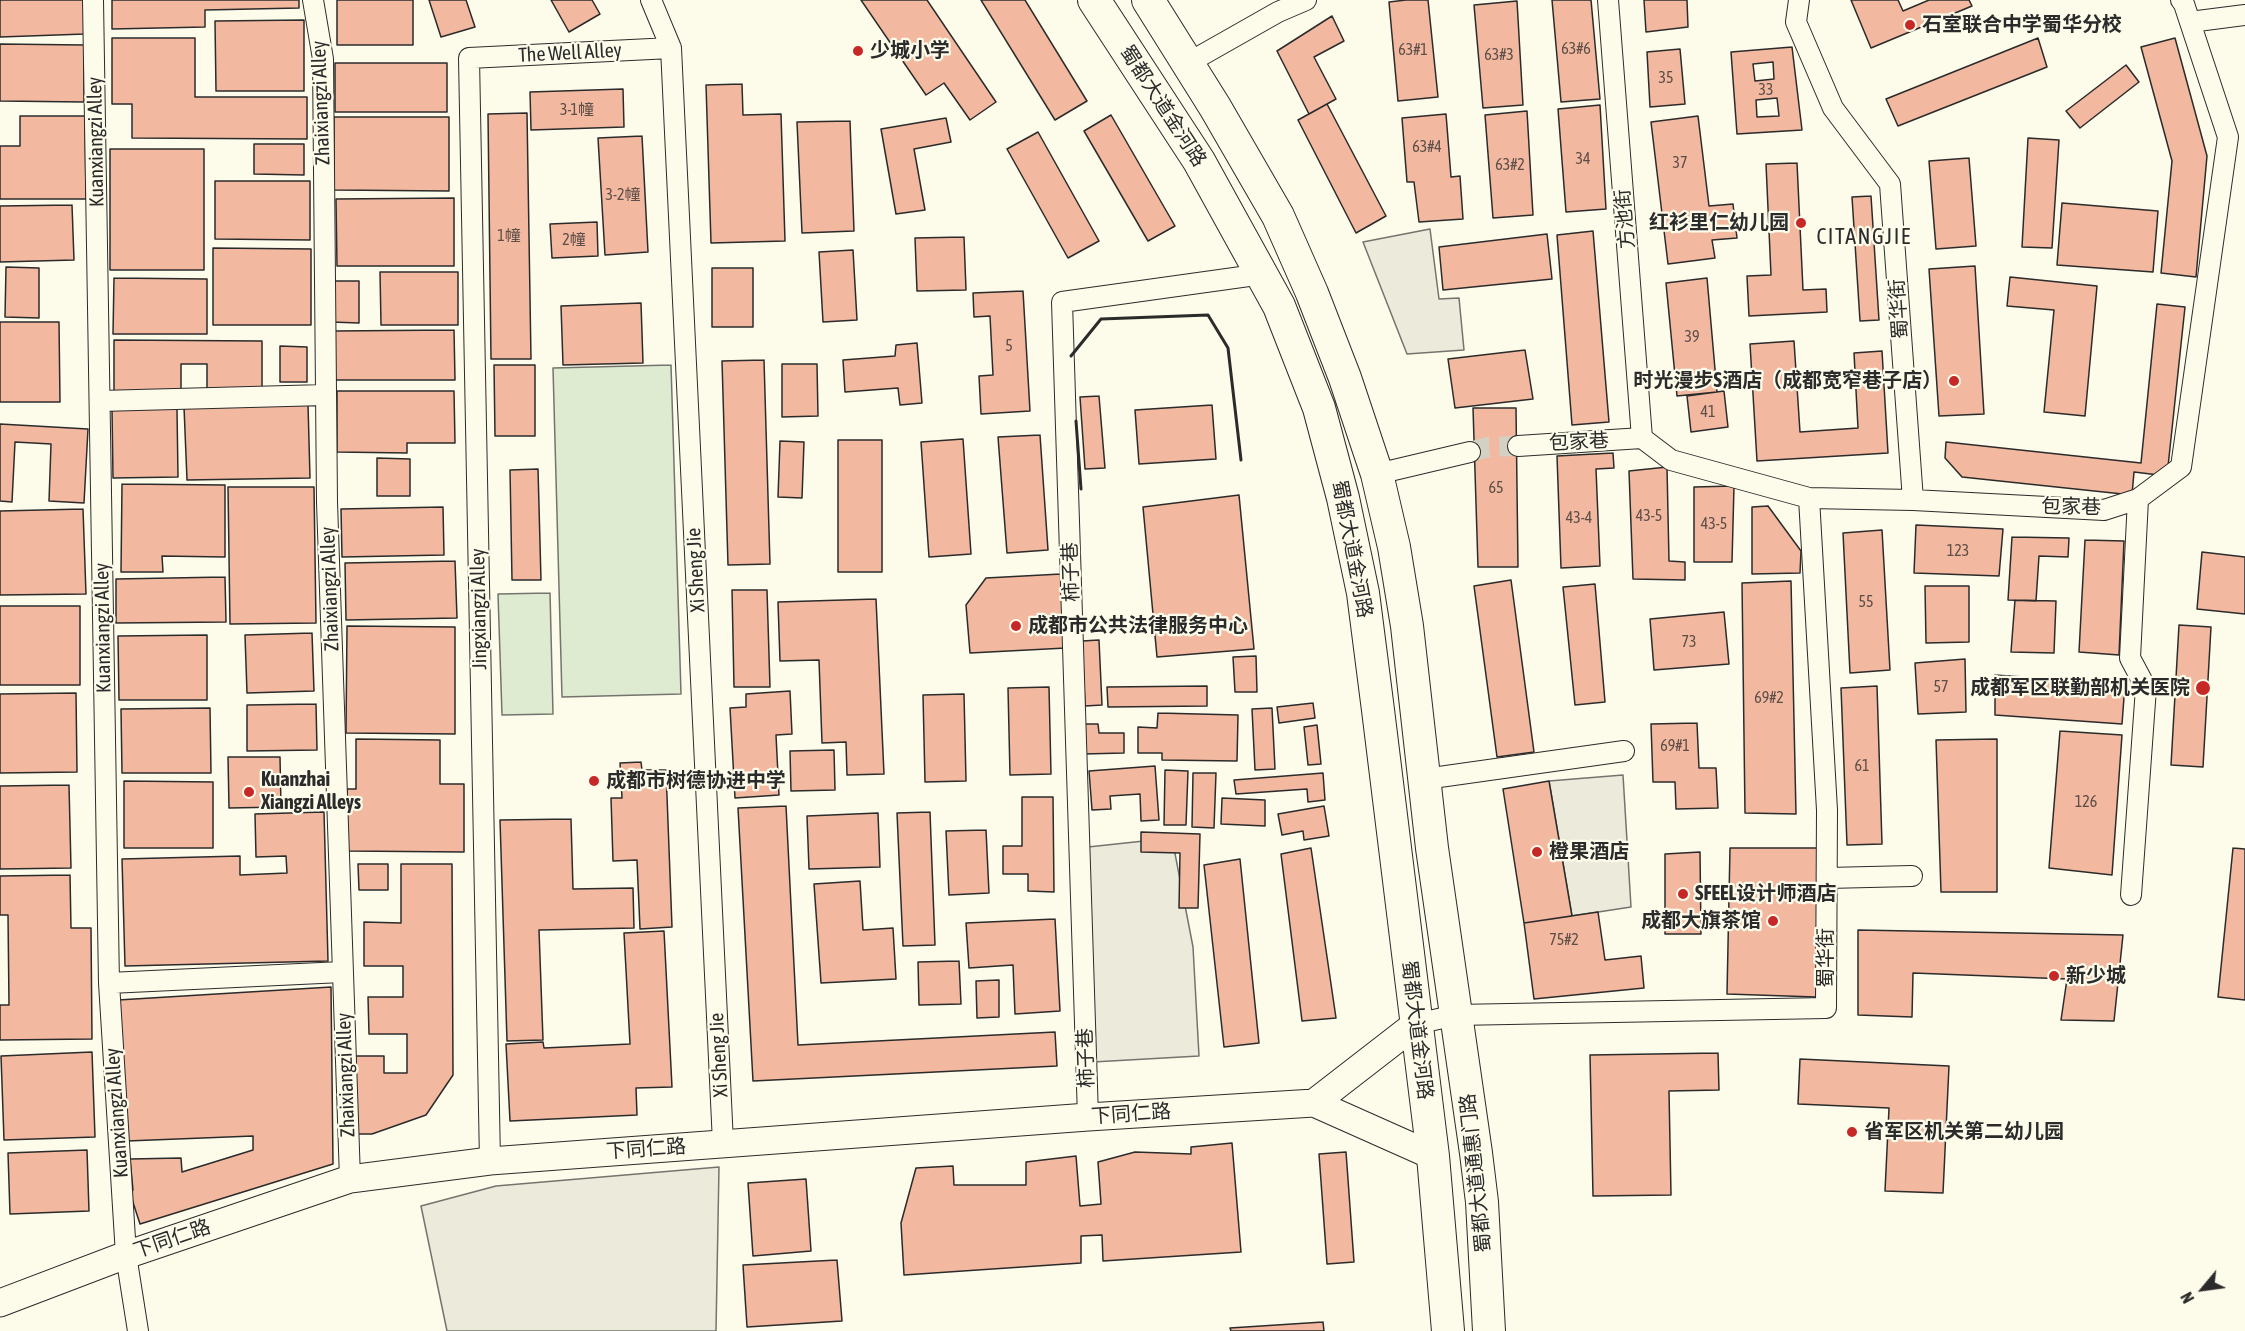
<!DOCTYPE html>
<meta charset="utf-8">
<style>
body{margin:0}
#map{position:relative;width:2245px;height:1331px;overflow:hidden;background:#fdfbea;font-family:"Asap Condensed",sans-serif}
canvas{display:block}
.north{position:absolute;left:2173px;top:1259px;width:60px;height:60px;-webkit-text-stroke:4px #fdfbea;paint-order:stroke;rotate:241deg;font-size:16px;font-weight:700;line-height:24px;text-align:center;color:#2b2b2b}
.north::after{content:'';display:block;margin:auto;width:21px;height:27px;background:#2b2b2b;clip-path:polygon(50% 0,100% 100%,50% 72%,0 100%)}
</style>
<div id="map">
<canvas width="2245" height="1331"></canvas>
<div class="north">N</div>
</div>
<script>
const c = document.querySelector('canvas').getContext('2d');
c.lineJoin = 'round';
function fillPath(path, color) { c.fillStyle = color; c.fill(path, 'evenodd'); }
const shape = rows => new Path2D(rows.map(r => 'M' + r).join(''));
function trace(path, color, width, dash) { c.strokeStyle = color; c.lineWidth = width; c.lineCap = dash ? 'butt' : 'round'; c.setLineDash(dash || []); c.stroke(path); }
function label(font, color, halo, rows, align = 'center') {
  c.font = font + ' "Asap Condensed","Noto Sans SC",sans-serif'; c.lineWidth = 4.5; c.setLineDash([]); c.textBaseline = 'middle'; c.strokeStyle = halo; c.fillStyle = color; for (const [text, x, y, turn = 0] of rows) {
    c.save(); c.translate(x, y); c.rotate((+turn || 0) * Math.PI / 180); c.textAlign = isNaN(turn) ? turn : align; if (halo) c.strokeText(text, 0, 0); c.fillText(text, 0, 0); c.restore();
  }
}
const green = shape([
 [671,365,681,694,562,697,553,368,671,365],
 [550,593,553,714,502,715,498,594,550,593]
]);
const parking = shape([
 [1430,229,1439,299,1459,298,1464,350,1407,354,1363,242,1430,229],
 [1623,775,1631,907,1572,916,1549,781,1623,775],
 [1172,838,1193,947,1199,1056,1093,1062,1088,847,1172,838],
 [719,1167,716,1331,447,1331,421,1206,496,1186,719,1167]
]);
const building = shape([
 [0,0,84,0,85,34,0,37,0,0],
 [112,0,299,0,299,8,205,10,205,27,112,29,112,0],
 [337,0,413,0,413,45,337,45,337,0],
 [429,0,466,0,475,27,441,37,429,0],
 [551,0,592,0,600,14,569,32,551,0],
 [861,0,927,0,996,102,970,120,944,83,926,95,861,0],
 [981,0,1025,0,1087,101,1055,120,981,0],
 [1406,0,1428,0,1438,97,1398,101,1389,2,1406,0],
 [1552,0,1591,0,1600,99,1561,102,1552,0],
 [1644,0,1687,0,1688,27,1646,32,1644,0],
 [1851,0,1898,0,1903,11,1929,0,1969,0,1972,6,1871,48,1851,0],
 [1517,1,1523,105,1483,108,1474,5,1517,1],
 [1332,16,1344,41,1314,57,1336,99,1309,114,1277,51,1332,16],
 [304,20,304,91,216,91,215,21,304,20],
 [112,38,195,38,195,97,307,97,307,139,132,138,132,104,112,104,112,38],
 [2038,38,2047,67,1898,126,1886,99,2038,38],
 [2175,38,2207,156,2196,277,2161,273,2172,161,2141,47,2175,38],
 [0,44,84,45,84,102,0,101,0,44],
 [1792,47,1802,130,1737,134,1731,52,1792,47],
 [1773,62,1774,79,1755,81,1753,64,1773,62],
 [1777,98,1779,116,1757,117,1756,100,1777,98],
 [1680,49,1685,104,1650,107,1647,52,1680,49],
 [335,63,447,63,447,112,335,112,335,63],
 [2126,65,2139,82,2080,128,2066,111,2126,65],
 [742,84,743,115,781,114,785,241,711,243,706,85,742,84],
 [623,89,624,127,531,130,530,92,623,89],
 [1327,104,1386,216,1356,233,1298,120,1327,104],
 [1600,105,1606,209,1566,212,1558,109,1600,105],
 [1527,111,1533,215,1493,218,1485,115,1527,111],
 [527,113,531,359,491,359,488,114,527,113],
 [1446,114,1451,177,1460,176,1463,219,1419,222,1414,182,1407,182,1402,118,1446,114],
 [1111,115,1175,226,1148,241,1084,131,1111,115],
 [20,116,85,116,86,199,0,199,0,146,20,146,20,116],
 [1698,116,1709,206,1733,204,1737,238,1712,240,1715,258,1668,264,1651,122,1698,116],
 [334,117,449,117,449,191,334,190,334,117],
 [946,118,951,142,914,149,925,210,896,214,881,129,946,118],
 [850,121,854,231,802,233,797,122,850,121],
 [1038,132,1099,241,1068,258,1007,149,1038,132],
 [642,136,648,252,605,255,598,138,642,136],
 [2028,138,2059,140,2052,248,2022,247,2028,138],
 [254,144,304,144,304,175,254,174,254,144],
 [110,149,204,149,204,270,110,270,110,149],
 [1969,158,1976,246,1936,249,1929,161,1969,158],
 [1797,163,1803,290,1826,289,1827,312,1749,316,1747,276,1771,275,1766,164,1797,163],
 [215,181,310,181,310,240,215,239,215,181],
 [1871,196,1879,320,1860,321,1852,197,1871,196],
 [454,198,454,266,337,266,336,199,454,198],
 [2062,203,2158,211,2153,272,2057,265,2062,203],
 [72,205,74,260,0,262,0,206,72,205],
 [597,222,598,256,552,258,550,224,597,222],
 [1593,231,1609,422,1572,425,1557,235,1593,231],
 [1547,234,1552,279,1443,290,1439,247,1547,234],
 [964,237,966,290,917,291,915,238,964,237],
 [213,248,311,249,311,325,213,325,213,248],
 [853,250,857,320,823,322,819,252,853,250],
 [1975,266,1984,414,1939,416,1929,269,1975,266],
 [6,267,39,268,39,318,5,317,6,267],
 [712,268,753,268,753,327,712,327,712,268],
 [380,272,458,272,458,325,381,325,380,272],
 [2010,277,2097,286,2085,416,2044,412,2054,310,2007,306,2010,277],
 [114,278,207,279,207,334,113,334,114,278],
 [1707,278,1717,392,1677,396,1666,283,1707,278],
 [332,281,359,281,359,323,331,322,332,281],
 [1023,291,1030,411,981,414,979,376,993,375,990,316,974,317,973,293,1023,291],
 [641,303,643,363,563,365,561,306,641,303],
 [2157,304,2185,307,2167,476,2134,472,2132,495,1962,477,1945,458,1946,442,2141,463,2157,304],
 [0,322,59,322,60,402,0,402,0,322],
 [454,330,455,380,334,380,334,331,454,330],
 [114,340,262,341,262,392,207,392,207,364,181,364,181,392,114,392,114,340],
 [1794,341,1800,432,1858,428,1854,353,1882,351,1888,453,1757,461,1750,344,1794,341],
 [917,343,922,403,900,405,898,388,845,392,843,360,895,356,896,345,917,343],
 [280,346,307,347,307,382,280,382,280,346],
 [1525,350,1533,399,1455,408,1448,359,1525,350],
 [764,360,770,564,728,565,722,361,764,360],
 [782,364,817,364,818,416,782,417,782,364],
 [494,365,535,365,535,436,495,436,494,365],
 [337,391,454,391,455,443,407,443,407,453,337,452,337,391],
 [1724,391,1728,427,1691,432,1687,396,1724,391],
 [1099,396,1105,468,1085,469,1080,397,1099,396],
 [308,404,310,478,187,480,184,407,308,404],
 [1212,405,1216,459,1139,464,1135,410,1212,405],
 [1473,408,1516,408,1518,567,1478,567,1473,408],
 [112,409,177,409,178,477,113,478,112,409],
 [0,424,88,429,84,503,49,501,51,444,15,442,12,502,0,501,0,424],
 [1040,435,1048,550,1007,553,998,437,1040,435],
 [963,439,971,554,929,557,921,442,963,439],
 [838,440,882,440,882,572,838,572,838,440],
 [780,441,804,442,802,498,778,497,780,441],
 [1613,453,1614,468,1596,469,1600,566,1561,568,1557,456,1613,453],
 [377,458,410,459,410,496,377,496,377,458],
 [1667,467,1669,561,1685,562,1685,580,1633,579,1629,471,1667,467],
 [538,469,541,580,512,580,510,470,538,469],
 [122,484,225,485,225,557,162,556,163,572,121,572,122,484],
 [1734,486,1732,562,1694,562,1694,487,1734,486],
 [228,487,314,487,316,623,230,624,228,487],
 [1239,495,1254,649,1157,657,1143,507,1239,495],
 [1768,506,1801,551,1800,573,1752,574,1752,507,1768,506],
 [443,507,444,555,342,557,341,509,443,507],
 [83,509,86,594,0,595,0,511,83,509],
 [1916,525,2003,529,1999,576,1914,573,1916,525],
 [1882,530,1890,670,1850,673,1843,533,1882,530],
 [2012,537,2069,538,2068,557,2039,556,2036,601,2008,600,2012,537],
 [2085,540,2124,541,2119,655,2079,652,2085,540],
 [2202,552,2245,557,2245,614,2197,609,2202,552],
 [455,561,457,618,346,620,345,563,455,561],
 [1061,574,1066,648,970,653,966,605,986,578,1061,574],
 [225,577,226,622,116,623,116,579,225,577],
 [1511,580,1534,752,1497,757,1474,586,1511,580],
 [1791,581,1796,814,1745,813,1742,583,1791,581],
 [1595,584,1605,702,1575,705,1563,587,1595,584],
 [1925,586,1969,586,1969,642,1926,643,1925,586],
 [732,590,767,590,770,687,734,687,732,590],
 [876,599,884,774,847,775,846,742,822,743,819,660,780,661,778,602,876,599],
 [2015,600,2056,601,2054,653,2011,652,2015,600],
 [0,606,80,606,80,685,0,685,0,606],
 [1724,612,1729,664,1654,670,1650,619,1724,612],
 [2179,625,2211,627,2203,767,2171,765,2179,625],
 [347,626,455,627,455,734,346,733,347,626],
 [312,633,314,691,247,693,245,635,312,633],
 [207,635,207,700,119,700,118,636,207,635],
 [1099,640,1102,705,1085,706,1082,641,1099,640],
 [1256,656,1257,692,1235,692,1233,657,1256,656],
 [1965,659,1966,712,1918,714,1915,663,1965,659],
 [1995,675,2125,684,2122,724,1995,715,1995,675],
 [1207,686,1207,706,1108,707,1107,687,1207,686],
 [1877,686,1882,844,1847,845,1841,688,1877,686],
 [1049,687,1051,774,1010,775,1008,688,1049,687],
 [790,691,792,734,776,735,779,795,735,798,730,708,746,707,746,694,790,691],
 [76,693,77,772,0,773,0,694,76,693],
 [964,694,966,781,925,782,923,695,964,694],
 [1313,703,1315,718,1279,723,1277,707,1313,703],
 [316,704,317,750,247,751,247,705,316,704],
 [210,708,211,773,122,773,121,709,210,708],
 [1272,708,1275,769,1255,770,1252,709,1272,708],
 [1158,713,1238,715,1237,761,1162,760,1162,753,1138,753,1138,727,1157,728,1158,713],
 [1697,723,1699,768,1716,768,1718,808,1676,809,1675,782,1653,782,1651,724,1697,723],
 [1083,724,1098,724,1099,733,1124,733,1124,753,1083,754,1083,724],
 [1317,725,1321,764,1308,765,1304,727,1317,725],
 [2060,731,2122,735,2112,875,2049,868,2060,731],
 [356,739,440,740,440,784,464,784,464,852,347,851,347,789,356,789,356,739],
 [1997,739,1997,892,1941,892,1936,740,1997,739],
 [834,750,835,790,791,791,790,751,834,750],
 [228,757,280,757,281,807,229,808,228,757],
 [641,762,642,770,666,770,672,927,640,929,637,860,613,861,611,798,622,798,620,763,641,762],
 [1155,766,1159,820,1141,821,1140,794,1110,796,1111,809,1092,810,1089,771,1155,766],
 [1165,770,1188,771,1186,825,1164,825,1165,770],
 [1193,773,1216,773,1214,828,1192,827,1193,773],
 [1323,773,1325,800,1308,802,1307,789,1236,794,1234,780,1323,773],
 [124,781,213,782,213,848,124,848,124,781],
 [1549,781,1572,916,1524,923,1503,789,1549,781],
 [69,785,71,868,0,869,0,786,69,785],
 [1022,797,1053,797,1054,892,1028,891,1028,874,1003,874,1003,846,1022,846,1022,797],
 [1222,798,1265,800,1265,826,1221,824,1222,798],
 [786,806,798,1045,1055,1032,1057,1066,753,1081,738,808,786,806],
 [1324,806,1329,836,1304,840,1303,831,1282,835,1278,814,1324,806],
 [324,812,328,961,125,966,122,859,240,856,240,875,287,873,286,856,256,857,255,814,324,812],
 [930,812,935,945,903,946,897,813,930,812],
 [878,813,880,867,809,869,807,816,878,813],
 [571,819,573,889,633,888,634,928,539,930,543,1040,507,1041,500,820,571,819],
 [986,830,989,893,949,895,946,831,986,830],
 [1141,832,1200,834,1198,908,1179,908,1180,853,1141,852,1141,832],
 [1311,848,1336,1018,1302,1021,1281,854,1311,848],
 [1730,848,1820,848,1816,997,1727,994,1730,848],
 [2233,848,2245,849,2245,1000,2218,997,2233,848],
 [1700,852,1701,934,1665,934,1665,854,1700,852],
 [1240,859,1259,1043,1224,1047,1204,865,1240,859],
 [358,864,388,864,388,890,359,890,358,864],
 [401,864,452,864,453,1075,426,1115,372,1134,353,1134,352,1056,384,1056,384,1073,407,1073,407,1034,369,1034,368,997,403,997,403,966,364,966,364,922,401,923,401,864],
 [70,875,71,928,91,928,92,1039,0,1040,0,1005,9,1005,8,915,0,915,0,876,70,875],
 [860,881,863,930,893,928,896,979,821,983,814,884,860,881],
 [1598,912,1605,960,1641,956,1644,988,1534,999,1524,923,1598,912],
 [1055,919,1060,1011,1015,1014,1013,965,969,968,966,923,1055,919],
 [1858,930,2123,935,2114,1021,2061,1020,2067,979,1913,973,1912,1017,1858,1015,1858,930],
 [664,931,672,1087,636,1088,637,1115,510,1121,506,1044,543,1042,544,1048,630,1044,624,933,664,931],
 [959,961,961,1004,919,1005,918,962,959,961],
 [999,980,999,1017,977,1018,976,981,999,980],
 [331,987,333,1164,140,1224,129,1190,133,1190,130,1159,181,1158,182,1172,253,1150,253,1136,127,1141,118,1000,331,987],
 [92,1052,95,1137,4,1140,1,1056,92,1052],
 [1718,1053,1719,1090,1669,1091,1671,1195,1593,1196,1590,1055,1718,1053],
 [1800,1059,1949,1066,1943,1193,1885,1191,1889,1108,1798,1104,1800,1059],
 [1232,1143,1241,1252,1103,1261,1102,1235,1081,1236,1081,1263,904,1275,901,1223,916,1168,953,1166,954,1185,1026,1185,1026,1162,1076,1156,1080,1206,1101,1204,1098,1162,1135,1152,1191,1154,1191,1147,1232,1143],
 [87,1150,89,1211,10,1214,8,1153,87,1150],
 [1346,1152,1354,1262,1327,1264,1319,1154,1346,1152],
 [806,1179,811,1251,753,1256,748,1183,806,1179],
 [837,1260,842,1321,747,1327,743,1265,837,1260],
 [1323,1322,1324,1331,1231,1331,1230,1328,1323,1322]
]);
const streetTunnel = shape([
 [1470,452,1488,447,1518,446]
]);
const street = shape([
 [93,0,109,983,126,1255,138,1331],
 [313,0,323,59,327,502,350,1179],
 [651,0,671,48,723,1143],
 [1608,0,1642,438],
 [1799,0,1796,22,1833,108,1890,184,1913,500],
 [2190,22,2245,15],
 [1188,63,1278,12,1306,0],
 [100,401,325,395],
 [1518,446,1642,438,1671,460,1809,498,1913,500,2104,510,2138,499,2181,467,2228,137,2184,4,2181,0],
 [1377,474,1470,452],
 [1425,779,1624,751],
 [1827,878,1912,876],
 [2131,895,2146,688,2130,658,2138,499],
 [109,983,342,972],
 [1416,1024,1456,1015,1826,1008,1827,810,1809,498],
 [1088,1117,1062,302,1263,274],
 [490,1161,469,58,671,48]
]);
const secondary = shape([
 [1314,1103,1416,1024],
 [0,1303,126,1255,350,1179,490,1161,1088,1117,1314,1103,1433,1156]
]);
const primary = shape([
 [1094,0,1199,161,1279,306,1319,408,1343,498,1363,593,1378,710,1433,1156,1448,1331],
 [1148,0,1215,107,1278,216,1312,293,1345,378,1377,474,1394,547,1407,626,1432,848,1476,1153,1482,1202,1489,1331]
]);
const wall = shape([
 [1071,356,1101,319,1208,315,1228,348,1241,460],
 [1076,421,1081,489]
]);
const markers = [
 [1910,25,6,"#c62828"],
 [858,51,6,"#c62828"],
 [1801,223,6,"#c62828"],
 [1954,381,6,"#c62828"],
 [1016,626,6,"#c62828"],
 [2203,688,8,"#c62828"],
 [594,781,6,"#c62828"],
 [249,792,6,"#c62828"],
 [1537,852,6,"#c62828"],
 [1683,894,6,"#c62828"],
 [1773,921,6,"#c62828"],
 [2054,976,6,"#c62828"],
 [1852,1132,6,"#c62828"]
];
const numberNames = [
 ["63#6",1576,49],
 ["63#1",1413,50],
 ["63#3",1499,55],
 ["35",1666,78],
 ["33",1766,90],
 ["3-1幢",577,110],
 ["63#4",1427,147],
 ["34",1583,159],
 ["37",1680,163],
 ["63#2",1510,165],
 ["3-2幢",623,195],
 ["1幢",509,236],
 ["2幢",574,240],
 ["39",1692,337],
 ["5",1009,346],
 ["41",1708,412],
 ["65",1496,488],
 ["43-5",1649,516],
 ["43-4",1579,518],
 ["43-5",1714,524],
 ["123",1958,551],
 ["55",1866,602],
 ["73",1689,642],
 ["57",1941,687],
 ["69#2",1769,698],
 ["69#1",1675,746],
 ["61",1862,766],
 ["126",2086,802],
 ["75#2",1564,940]
];
const poiNames = [
 ["石室联合中学蜀华分校",1922,25],
 ["少城小学",870,51],
 ["红衫里仁幼儿园",1789,223,"right"],
 ["时光漫步S酒店（成都宽窄巷子店）",1942,381,"right"],
 ["成都市公共法律服务中心",1028,626],
 ["成都军区联勤部机关医院",2190,688,"right"],
 ["Kuanzhai",261,780],
 ["Xiangzi Alleys",261,803],
 ["成都市树德协进中学",606,781],
 ["橙果酒店",1549,852],
 ["SFEEL设计师酒店",1695,894],
 ["成都大旗茶馆",1761,921,"right"],
 ["新少城",2066,976],
 ["省军区机关第二幼儿园",1864,1132]
];
const streetNames = [
 ["The Well Alley",570,53,-3],
 ["Zhaixiangzi Alley",321,103,-92],
 ["蜀都大道金河路",1163,106,57],
 ["Kuanxiangzi Alley",96,142,-91],
 ["方池街",1625,219,-95],
 ["蜀华街",1899,309,-94],
 ["包家巷",1579,442,-3],
 ["包家巷",2071,507,1],
 ["蜀都大道金河路",1352,549,79],
 ["Xi Sheng Jie",696,570,-93],
 ["柿子巷",1071,572,-92],
 ["Zhaixiangzi Alley",330,589,-92],
 ["Jingxiangzi Alley",479,609,-91],
 ["Kuanxiangzi Alley",103,628,-91],
 ["蜀华街",1826,958,-90],
 ["蜀都大道金河路",1417,1030,83],
 ["Xi Sheng Jie",719,1055,-93],
 ["柿子巷",1086,1058,-92],
 ["Zhaixiangzi Alley",346,1075,-92],
 ["Kuanxiangzi Alley",117,1113,-94],
 ["下同仁路",1131,1114,-4],
 ["下同仁路",646,1149,-4],
 ["蜀都大道通惠门路",1476,1173,-96],
 ["下同仁路",172,1239,-19]
];
const quarterNames = [
 ["CITANGJIE",1864,237]
];
fillPath(green, '#deebd1');
trace(green, '#74746e', 1.5);
fillPath(parking, '#eceadb');
trace(parking, '#74746e', 1.5);
fillPath(building, '#f2b8a0');
trace(building, '#2b2b2b', 1.5);
trace(streetTunnel, '#d3d1c4', 20, [20, 10]);
trace(street, '#2b2b2b', 22);
trace(secondary, '#2b2b2b', 29);
trace(primary, '#2b2b2b', 34);
trace(street, '#fdfbea', 20);
trace(secondary, '#fdfbea', 27);
trace(primary, '#fdfbea', 32);
trace(wall, '#2b2b2b', 3);
for (const [x, y, r, color] of markers) { const dot = new Path2D(); dot.arc(x, y, r, 0, 2 * Math.PI); c.fillStyle = color; c.fill(dot); trace(dot, '#fdfbea', 2); }
label('16px', '#5d4e48', null, numberNames);
label('bold 20px', '#2b2b2b', '#fdfbea', poiNames, 'left');
label('20px', '#2b2b2b', '#fdfbea', streetNames);
c.letterSpacing = '1.5px';
label('22px', '#2b2b2b', '#fdfbea', quarterNames);
c.letterSpacing = '0px';
</script>
